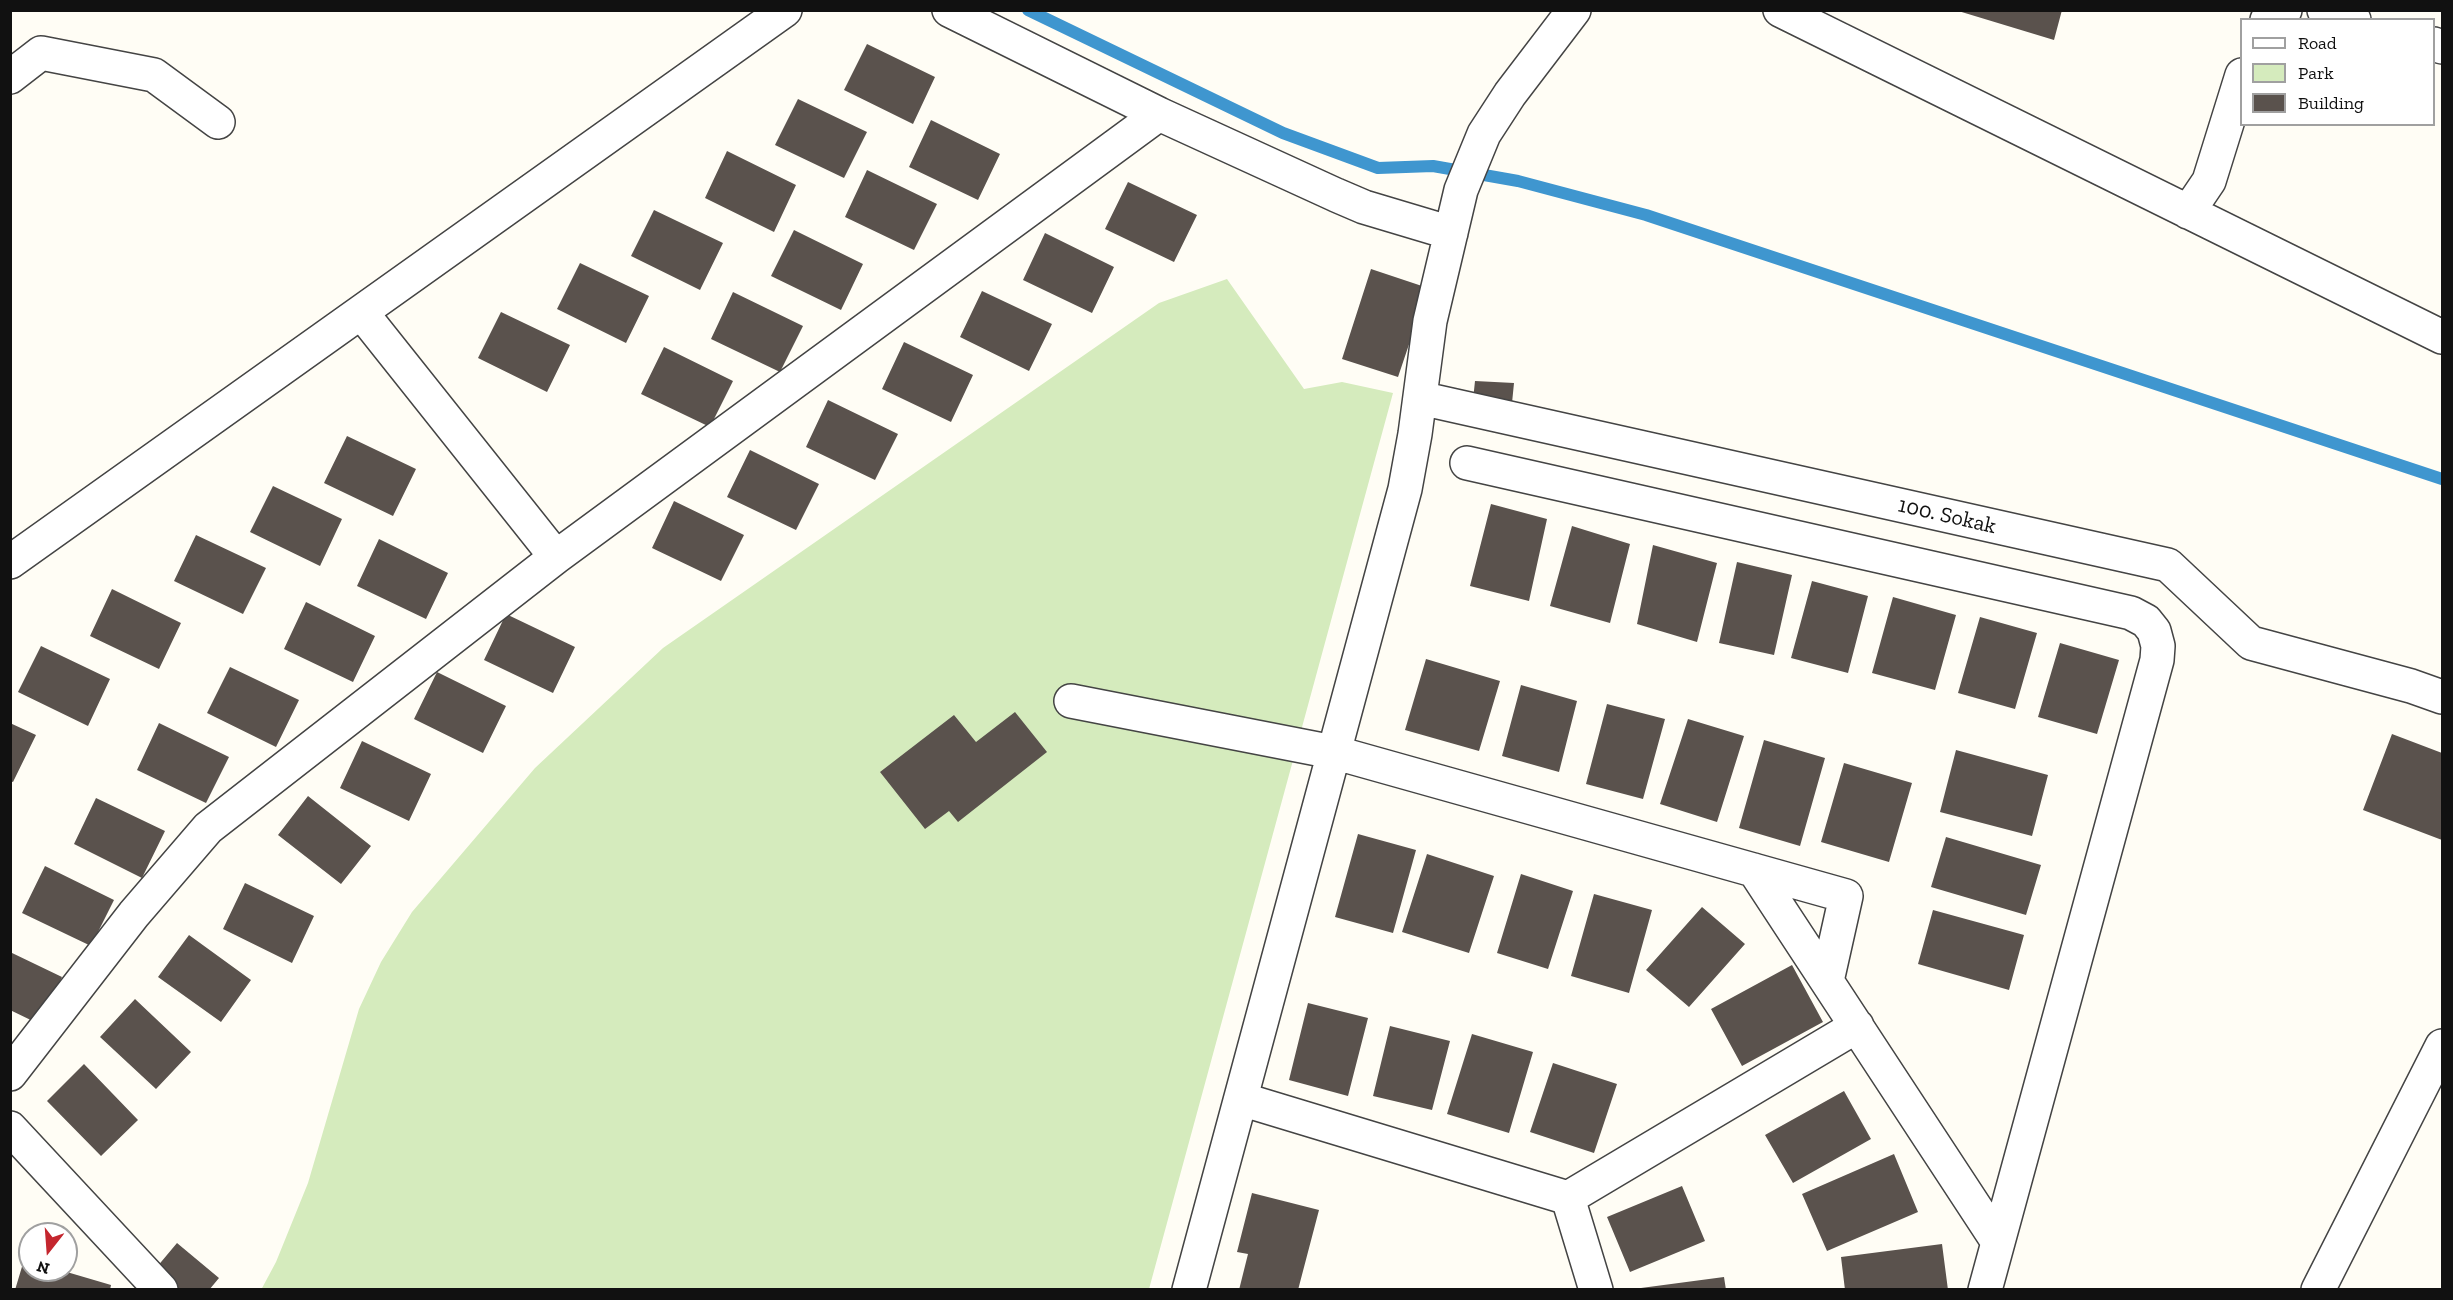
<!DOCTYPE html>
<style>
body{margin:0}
#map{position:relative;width:2453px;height:1300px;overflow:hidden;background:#fffdf5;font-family:"Zilla Slab",serif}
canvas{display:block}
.frame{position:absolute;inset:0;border:12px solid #111;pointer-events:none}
.legend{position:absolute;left:2240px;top:18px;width:195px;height:108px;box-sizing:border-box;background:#fff;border:2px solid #a0a0a0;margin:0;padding:8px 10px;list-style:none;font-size:18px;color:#111}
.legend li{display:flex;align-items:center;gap:12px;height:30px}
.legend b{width:30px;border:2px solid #a0a0a0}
.north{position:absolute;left:18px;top:1222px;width:60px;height:60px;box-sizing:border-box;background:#fff;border:2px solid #a0a0a0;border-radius:50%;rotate:197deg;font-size:16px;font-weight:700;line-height:24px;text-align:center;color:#111}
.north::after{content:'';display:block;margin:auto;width:21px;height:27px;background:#c4262e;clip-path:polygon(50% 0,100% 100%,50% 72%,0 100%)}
</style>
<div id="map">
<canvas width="2453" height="1300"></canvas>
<div class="frame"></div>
<ul class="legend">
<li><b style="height:8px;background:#fff"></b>Road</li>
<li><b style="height:16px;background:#d5ebbd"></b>Park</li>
<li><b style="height:16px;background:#5a524d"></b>Building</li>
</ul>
<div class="north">N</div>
</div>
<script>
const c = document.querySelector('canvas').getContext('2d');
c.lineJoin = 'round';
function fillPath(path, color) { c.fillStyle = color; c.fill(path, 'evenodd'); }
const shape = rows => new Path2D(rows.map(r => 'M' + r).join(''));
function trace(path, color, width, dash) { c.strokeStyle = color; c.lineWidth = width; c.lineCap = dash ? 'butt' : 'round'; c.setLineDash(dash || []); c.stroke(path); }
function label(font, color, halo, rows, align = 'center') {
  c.font = font + ' "Zilla Slab",serif'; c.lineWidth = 6; c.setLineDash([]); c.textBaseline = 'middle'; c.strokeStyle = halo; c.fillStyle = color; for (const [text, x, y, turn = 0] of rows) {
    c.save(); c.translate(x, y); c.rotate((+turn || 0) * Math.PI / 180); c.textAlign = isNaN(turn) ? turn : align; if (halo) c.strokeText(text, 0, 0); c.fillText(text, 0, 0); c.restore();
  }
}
const green = shape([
 [1227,279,1304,389,1342,382,1393,393,1149,1289,261,1290,276,1262,308,1183,359,1009,381,962,412,912,535,768,663,648,1159,303]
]);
const stream = shape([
 [1028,10,1283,133,1378,168,1433,166,1518,181,1646,215,2442,479]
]);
const building = shape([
 [1955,10,2062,10,2054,40],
 [867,44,935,77,913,124,844,90],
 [798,99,867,132,844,178,775,145],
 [931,120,1000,154,978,200,909,167],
 [727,151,796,185,774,232,705,198],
 [867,170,937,204,914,250,845,217],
 [1128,182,1197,215,1174,262,1105,229],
 [654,210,723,243,700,290,631,256],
 [794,230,863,264,841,310,771,276],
 [1045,233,1114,267,1092,313,1023,280],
 [580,263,649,296,626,343,557,309],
 [1371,269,1428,288,1398,377,1342,359],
 [982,291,1052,324,1029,371,960,337],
 [733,292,803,326,780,372,711,339],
 [501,312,570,345,547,392,478,358],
 [904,342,973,375,951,422,882,389],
 [664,347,733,381,710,427,641,394],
 [1475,381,1514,383,1512,403,1473,400],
 [828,400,898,434,875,480,806,447],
 [347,436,416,469,393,516,324,483],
 [750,450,819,484,796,530,727,497],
 [273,486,342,519,320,566,250,532],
 [674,501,744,535,721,581,652,548],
 [1491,504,1547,519,1529,601,1470,586],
 [1572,526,1630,544,1610,623,1550,606],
 [196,535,266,568,243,614,174,581],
 [379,539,448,573,426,619,357,586],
 [1653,545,1717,563,1697,642,1637,624],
 [1737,562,1792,575,1774,655,1719,643],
 [1812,581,1868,596,1848,673,1791,658],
 [112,589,181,623,159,669,90,636],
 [1893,597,1956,615,1935,690,1872,673],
 [306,602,375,636,353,682,284,649],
 [506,614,575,647,553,693,484,660],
 [1980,617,2037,633,2015,709,1958,693],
 [2060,643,2119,660,2097,734,2038,717],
 [41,646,110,679,88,726,18,692],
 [1426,659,1500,681,1479,751,1405,730],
 [230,667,299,700,276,747,207,713],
 [437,672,506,706,483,753,414,719],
 [1521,685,1577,701,1559,772,1502,756],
 [1607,704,1665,719,1643,799,1586,784],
 [1015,712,1047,752,958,822,949,811,925,829,880,772,954,715,976,742],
 [1688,719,1744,736,1717,822,1660,804],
 [10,723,36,735,13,782,10,781],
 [159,723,229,757,206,803,137,770],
 [2392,734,2442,753,2442,840,2363,810],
 [1764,740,1825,758,1800,846,1739,828],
 [362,741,431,774,409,821,340,788],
 [1956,750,2048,775,2032,836,1940,812],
 [1844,763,1912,783,1889,862,1821,842],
 [308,796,371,846,341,884,278,835],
 [96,798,165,831,142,878,74,844],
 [1358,834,1416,850,1393,933,1335,917],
 [1946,837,2041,865,2026,915,1931,887],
 [1427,854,1494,876,1469,953,1402,932],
 [45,866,114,900,91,946,22,913],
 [1521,874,1573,891,1548,969,1497,953],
 [245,883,314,916,292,963,223,929],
 [1594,894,1652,910,1629,993,1571,976],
 [1702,907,1745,944,1689,1007,1646,970],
 [1933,910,2024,935,2009,990,1918,964],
 [189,935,251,980,221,1022,158,977],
 [10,952,62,977,39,1024,10,1010],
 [1792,965,1823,1022,1742,1066,1711,1009],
 [135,999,191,1052,156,1089,100,1037],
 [1308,1003,1368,1018,1348,1096,1289,1080],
 [1390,1026,1450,1041,1432,1110,1373,1096],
 [1472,1034,1533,1052,1509,1133,1447,1114],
 [1553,1063,1617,1084,1594,1153,1530,1132],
 [84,1064,138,1120,101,1156,47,1101],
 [1844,1091,1871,1139,1793,1183,1765,1135],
 [1894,1154,1918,1212,1827,1251,1802,1194],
 [1682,1186,1705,1241,1630,1272,1607,1217],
 [1252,1193,1319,1210,1298,1290,1239,1290,1248,1254,1237,1252],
 [177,1243,219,1278,209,1290,170,1290,151,1274],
 [1942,1244,1948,1290,1845,1290,1841,1257],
 [24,1260,30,1261,30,1270,60,1270,111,1285,110,1290,15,1290],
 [1724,1277,1726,1290,1641,1290,1641,1288]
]);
const minor = shape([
 [949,10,1159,114,1336,195,1364,207,1451,233],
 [1780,10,2442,337],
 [2324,10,2354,20],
 [2267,20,2285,10],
 [2434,44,2442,47],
 [10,77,41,53,154,75,218,122],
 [2188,212,2209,181,2242,75],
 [361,312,556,557],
 [1420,398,2168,565,2251,643,2411,686,2442,697],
 [1467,463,2131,613,2146,621,2154,631,2158,646,2157,660,1985,1290],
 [10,562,785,10],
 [1071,701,1333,752,1846,896,1827,981],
 [1754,870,1996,1239],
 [10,1074,134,914,208,828,556,557,1159,114],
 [1241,1099,1568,1198],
 [10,1128,161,1290],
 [1189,1290,1405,489,1415,434,1430,321,1461,190,1484,134,1510,94,1574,10],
 [1596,1290,1568,1198,1857,1026],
 [2318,1290,2442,1046]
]);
const streetNames = [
 ["100. Sokak",1947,516,13]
];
fillPath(green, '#d5ebbd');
trace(stream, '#3f96cf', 12);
fillPath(building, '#5a524d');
trace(minor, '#444', 36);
trace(minor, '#fff', 33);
label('22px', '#111', '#fff', streetNames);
</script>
